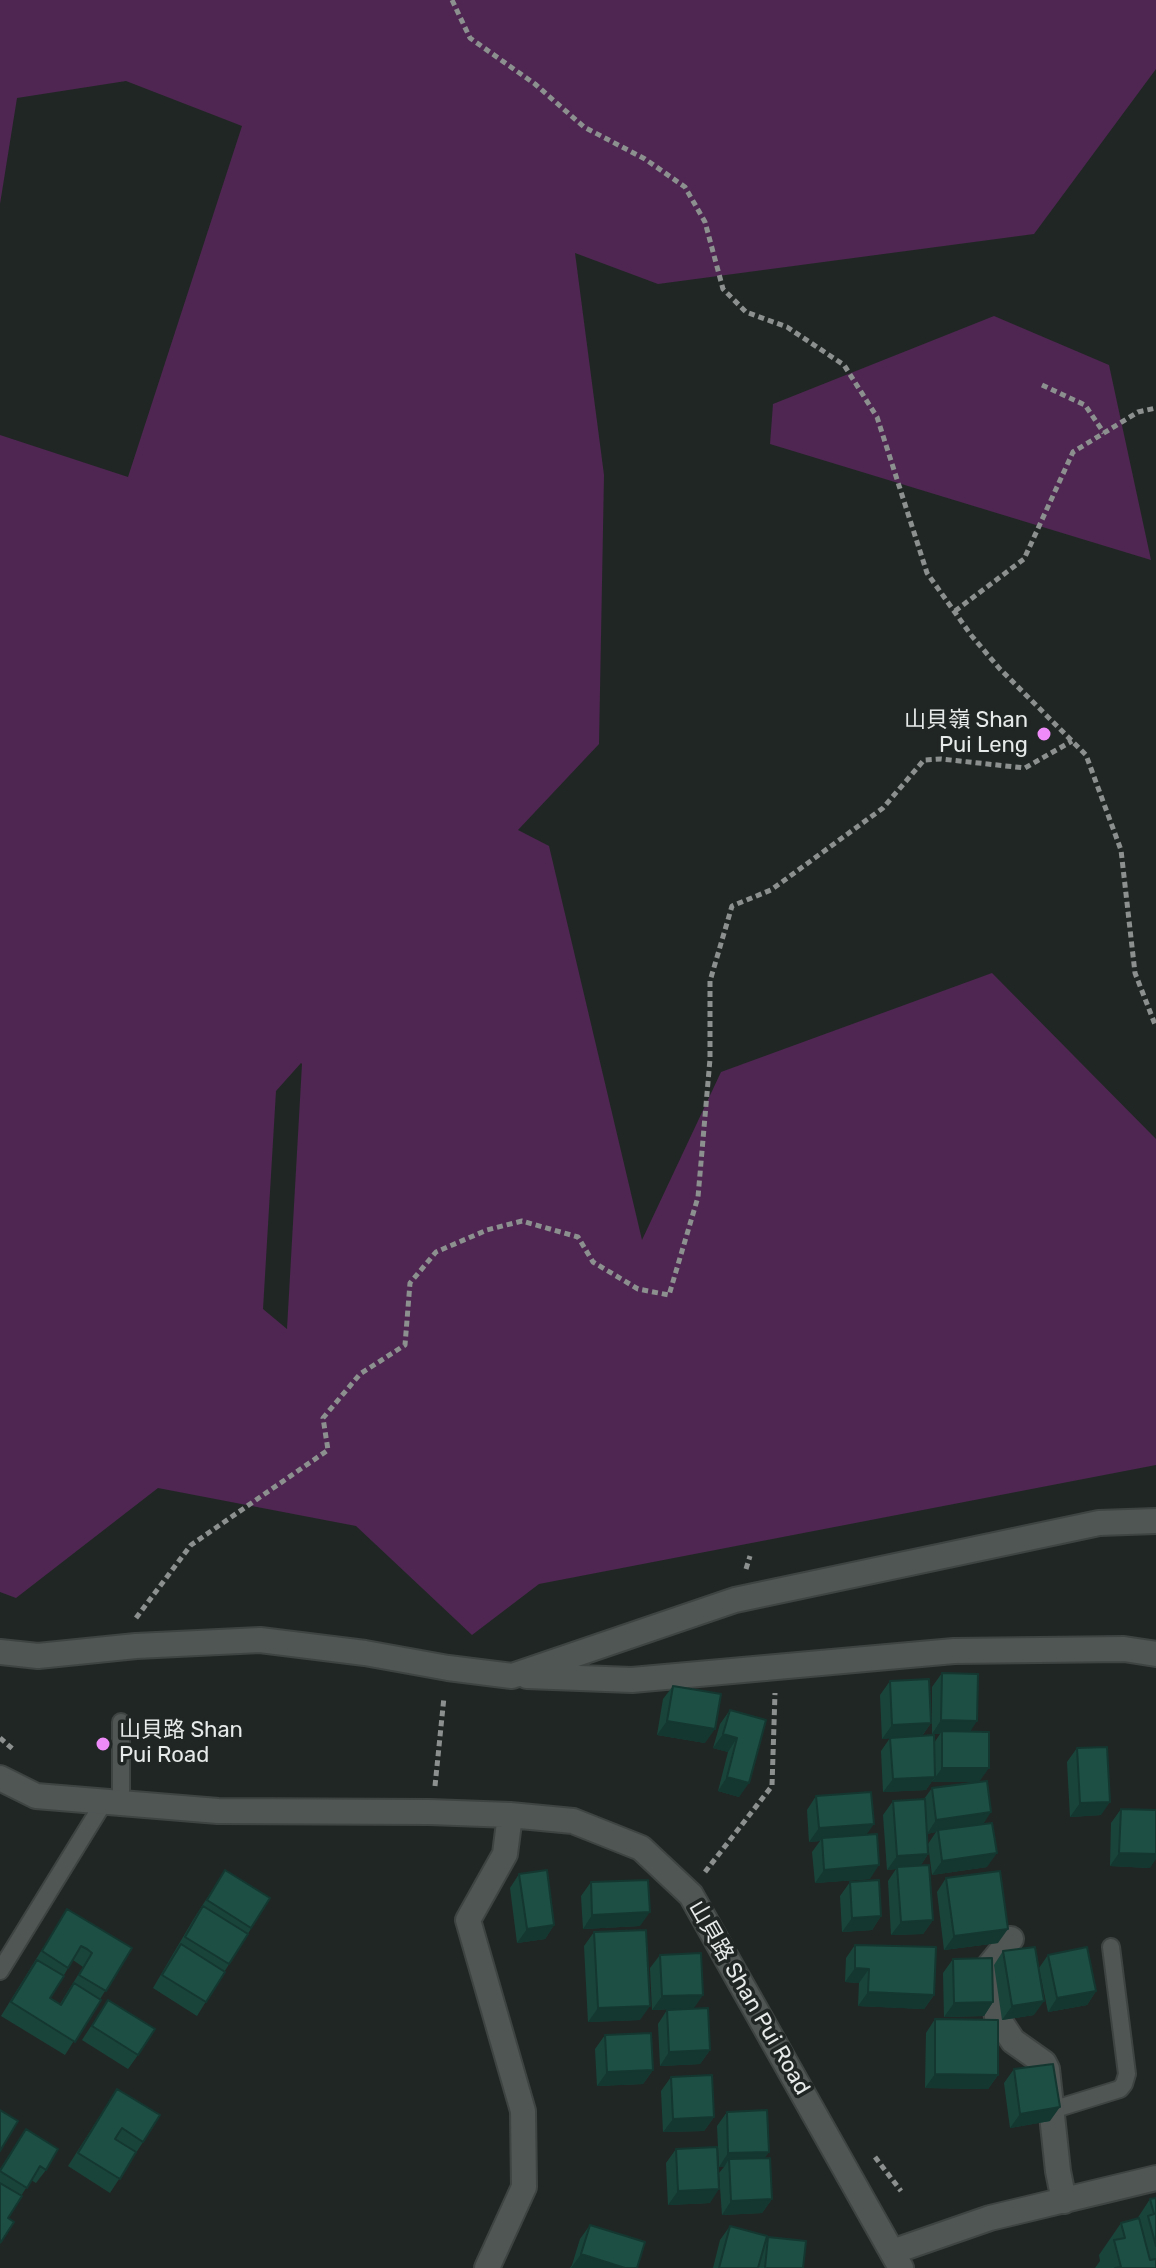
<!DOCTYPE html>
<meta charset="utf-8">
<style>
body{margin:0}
canvas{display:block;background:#202624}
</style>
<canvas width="1156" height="2268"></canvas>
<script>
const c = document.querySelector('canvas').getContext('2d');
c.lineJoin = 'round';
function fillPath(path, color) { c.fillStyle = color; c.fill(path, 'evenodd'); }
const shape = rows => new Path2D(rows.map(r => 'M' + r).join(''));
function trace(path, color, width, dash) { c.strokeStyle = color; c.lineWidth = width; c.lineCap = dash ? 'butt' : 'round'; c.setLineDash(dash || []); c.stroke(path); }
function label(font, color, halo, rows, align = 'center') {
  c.font = font + ' Rubik,"Noto Sans TC",sans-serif'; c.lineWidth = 7; c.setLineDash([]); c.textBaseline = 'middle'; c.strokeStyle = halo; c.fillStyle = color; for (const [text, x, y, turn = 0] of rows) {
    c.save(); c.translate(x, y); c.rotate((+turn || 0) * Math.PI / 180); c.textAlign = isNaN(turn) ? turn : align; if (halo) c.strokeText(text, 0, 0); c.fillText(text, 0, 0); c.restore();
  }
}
const green = shape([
 [0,0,1156,0,1156,69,1034,234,658,284,575,253,604,475,599,744,518,830,549,846,642,1240,721,1072,992,973,1156,1139,1156,1465,539,1584,472,1635,356,1526,158,1488,16,1598,0,1592,0,435,128,477,242,126,126,81,17,98,0,204],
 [301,1063,302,1064,287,1329,263,1309,276,1091],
 [994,316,1109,365,1151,560,770,444,773,404]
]);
const path = shape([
 [452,0,470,38,535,84,584,127,645,159,685,187,705,222,723,289,746,312,787,327,844,365,877,417,927,573,971,635,999,668,1086,755,1121,850,1135,973,1156,1027],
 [1042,385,1085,405,1104,433],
 [955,611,1024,559,1073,452,1138,412,1156,408],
 [746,1569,750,1556],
 [136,1618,191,1545,328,1450,323,1418,360,1374,405,1345,410,1283,436,1252,487,1230,522,1221,578,1237,593,1262,638,1289,669,1295,698,1197,710,1059,710,981,732,906,771,890,883,808,924,760,941,759,1025,768,1072,741],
 [0,1738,15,1751],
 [435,1786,444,1697],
 [705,1872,772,1786,775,1693],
 [875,2157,901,2191]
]);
const lane = shape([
 [121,1722,121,1804],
 [0,1971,104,1802],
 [1052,2110,1120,2089,1124,2084,1127,2074,1111,1947]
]);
const street = shape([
 [0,1652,38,1656,136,1646,260,1640,365,1653,448,1668,512,1676,735,1600,1099,1523,1156,1521],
 [527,1676,632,1680,954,1651,1124,1649,1156,1654],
 [0,1778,36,1796,218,1811,430,1812,510,1815,573,1821,641,1848,691,1895,901,2268],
 [1011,1939,989,1966,997,2017,1013,2041,1044,2063,1047,2069,1058,2171,1064,2201],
 [892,2252,990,2218,1156,2178],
 [487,2268,524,2187,523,2111,468,1920,505,1854,510,1815]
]);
const wall = shape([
 [942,1673,970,1732,979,1782,987,1867,932,1875,928,1844,936,1832,927,1834,928,1854,921,1865,933,1920,923,1934,891,1935,888,1881,896,1869,887,1870,883,1815,893,1801,924,1799,932,1788,978,1782,932,1781,926,1790,883,1792,881,1751,890,1738,882,1739,880,1695,890,1681,931,1723,922,1736,934,1743,940,1734,932,1734,932,1687],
 [673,1686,705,1743,657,1735,663,1699],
 [730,1710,766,1720,739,1797,718,1791,728,1752,713,1748,720,1724],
 [1077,1748,1101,1815,1070,1817,1067,1762],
 [816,1796,866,1835,870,1879,815,1883,812,1852,820,1841,809,1842,807,1810],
 [1121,1809,1150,1868,1110,1866,1111,1823],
 [225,1870,270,1898,197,2016,153,1988,193,1920],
 [519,1874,554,1925,545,1939,517,1943,510,1888],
 [946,1878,998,1943,944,1950,937,1892],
 [591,1882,640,1926,583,1929,581,1896],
 [850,1882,881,1916,872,1930,842,1932,840,1896],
 [67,1909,132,1948,65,2055,1,2016],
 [73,1960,83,1967,60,2004,50,1998],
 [594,1932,640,2020,588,2022,584,1946],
 [855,1945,934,1995,924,2009,858,2006,859,1983,845,1982,846,1958],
 [1003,1951,1034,2015,1002,2020,994,1965],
 [660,1955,694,2008,652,2010,650,1968],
 [1048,1955,1096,1991,1087,2005,1048,2012,1039,1968],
 [953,1959,993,2002,984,2016,944,2017,943,1973],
 [108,2000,138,2055,128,2069,82,2040],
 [667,2010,710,2050,700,2064,660,2066,658,2024],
 [935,2019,998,2075,988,2089,925,2088,926,2033],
 [605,2035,653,2070,643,2084,597,2086,595,2049],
 [1014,2069,1050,2121,1010,2128,1004,2083],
 [671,2077,714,2117,704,2131,663,2132,661,2091],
 [117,2089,143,2142,110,2193,68,2166],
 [727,2112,765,2158,772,2199,762,2213,722,2215,719,2173,724,2167,719,2167,717,2126],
 [26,2129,46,2170,36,2183,31,2180,21,2196,8,2218,14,2222,0,2244,0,2169],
 [676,2149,710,2203,668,2205,666,2163],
 [1156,2198,1156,2268,1095,2268,1100,2261,1099,2255,1121,2223,1137,2219,1150,2199],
 [590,2225,637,2268,570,2268,572,2265,580,2239],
 [730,2226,766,2240,768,2237,803,2268,713,2268,720,2240]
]);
const shadedWall = shape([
 [941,1720,977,1721,968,1735,942,1731,940,1734,932,1734],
 [667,1721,715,1729,705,1743,657,1735],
 [931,1723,921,1737,882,1739,892,1725],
 [723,1734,737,1738,728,1752,713,1748],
 [942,1768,989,1768,979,1782,932,1782],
 [727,1777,749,1783,739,1797,718,1791],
 [935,1777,926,1790,883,1792,893,1779],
 [1110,1802,1101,1815,1070,1817,1080,1803],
 [991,1812,982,1826,938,1830,936,1832,927,1834,936,1820],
 [874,1824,864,1838,822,1838,820,1841,809,1842,819,1828],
 [997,1853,987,1867,932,1875,942,1861],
 [1119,1853,1156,1854,1156,1859,1150,1868,1110,1866],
 [928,1854,919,1868,897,1867,896,1869,887,1870,897,1856],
 [879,1865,870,1879,815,1883,824,1870],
 [650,1912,640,1926,583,1929,592,1915],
 [881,1916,872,1930,842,1932,852,1918],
 [933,1920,923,1934,891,1935,901,1922],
 [554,1925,545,1939,517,1943,527,1929],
 [1008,1929,998,1943,944,1950,954,1936],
 [855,1968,869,1969,859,1983,845,1982],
 [1096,1991,1087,2005,1048,2012,1057,1998],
 [868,1992,934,1995,924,2009,858,2006],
 [703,1995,694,2008,652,2010,662,1996],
 [1044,2001,1034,2015,1002,2020,1012,2006],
 [993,2002,984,2016,944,2017,954,2003],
 [650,2006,640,2020,588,2022,598,2008],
 [710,2050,700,2064,660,2066,669,2052],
 [653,2070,643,2084,597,2086,607,2072],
 [935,2074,998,2075,988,2089,925,2088],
 [1060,2107,1050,2121,1010,2128,1020,2114],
 [714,2117,704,2131,663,2132,673,2119],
 [769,2152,760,2165,729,2159,724,2167,719,2167,728,2153],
 [719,2189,710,2203,668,2205,678,2191],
 [772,2199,762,2213,722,2215,731,2201],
 [581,2254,625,2268,571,2268]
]);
const building = shape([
 [942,1673,978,1674,977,1721,941,1720,942,1673],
 [929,1679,931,1723,892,1725,890,1681,929,1679],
 [673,1686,721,1694,715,1729,667,1721,673,1686],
 [730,1710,766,1720,749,1783,727,1777,737,1738,723,1734,730,1710],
 [942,1731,989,1732,989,1768,942,1768,942,1731],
 [934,1735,935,1777,893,1779,890,1738,934,1735],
 [1107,1747,1110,1802,1080,1803,1077,1748,1107,1747],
 [987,1781,991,1812,936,1820,932,1788,987,1781],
 [871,1792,874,1824,819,1828,816,1796,871,1792],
 [925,1799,928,1854,897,1856,893,1801,925,1799],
 [1121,1809,1156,1810,1156,1854,1119,1853,1121,1809],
 [992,1823,997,1853,942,1861,938,1830,992,1823],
 [877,1834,879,1865,824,1870,822,1838,877,1834],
 [929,1865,933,1920,901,1922,897,1867,929,1865],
 [225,1870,270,1898,251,1928,207,1900,225,1870],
 [547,1870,554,1925,527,1929,519,1874,547,1870],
 [1000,1871,1008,1929,954,1936,946,1878,1000,1871],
 [648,1880,650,1912,592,1915,591,1882,648,1880],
 [879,1880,881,1916,852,1918,850,1882,879,1880],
 [203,1906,248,1934,229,1964,185,1937,203,1906],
 [67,1909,132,1948,106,1991,79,1975,92,1953,87,1949,81,1946,68,1968,42,1951,67,1909],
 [646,1930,650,2006,598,2008,594,1932,646,1930],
 [181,1944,225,1972,206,2002,162,1975,181,1944],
 [855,1945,936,1947,934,1995,868,1992,869,1969,855,1968,855,1945],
 [1035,1947,1044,2001,1012,2006,1003,1951,1035,1947],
 [1087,1947,1096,1991,1057,1998,1048,1955,1087,1947],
 [701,1953,703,1995,662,1996,660,1955,701,1953],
 [992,1958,993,2002,954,2003,953,1959,992,1958],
 [37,1960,64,1976,50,1998,61,2005,74,1983,101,2000,75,2042,11,2002,37,1960],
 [108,2000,155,2029,138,2055,92,2026,108,2000],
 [708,2008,710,2050,669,2052,667,2010,708,2008],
 [935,2019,998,2020,998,2075,935,2074,935,2019],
 [651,2033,653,2070,607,2072,605,2035,651,2033],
 [1053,2064,1060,2107,1020,2114,1014,2069,1053,2064],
 [712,2075,714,2117,673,2119,671,2077,712,2075],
 [117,2089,160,2115,143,2142,122,2128,118,2134,115,2139,136,2152,120,2179,78,2153,117,2089],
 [0,2110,18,2121,0,2151,0,2110],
 [767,2110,769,2152,728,2153,727,2112,767,2110],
 [26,2129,58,2149,46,2170,40,2166,27,2188,0,2171,26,2129],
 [717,2147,719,2189,678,2191,676,2149,717,2147],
 [770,2158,772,2199,731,2201,729,2159,770,2158],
 [0,2183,22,2196,8,2218,14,2222,1,2242,0,2241,0,2183],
 [1156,2198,1156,2246,1148,2216,1154,2214,1150,2199,1156,2198],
 [1139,2218,1150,2260,1156,2259,1156,2268,1115,2268,1121,2267,1114,2240,1125,2238,1121,2223,1139,2218],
 [590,2225,645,2242,637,2268,625,2268,581,2254,590,2225],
 [730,2226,767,2236,758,2268,719,2268,730,2226],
 [768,2237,806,2241,803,2268,765,2268,768,2237]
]);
const markers = [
 [1044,734,8,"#ee8bf8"],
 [103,1744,8,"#ee8bf8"]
];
const poiNames = [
 ["山貝嶺 Shan",1028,721],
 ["Pui Leng",1028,746],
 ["山貝路 Shan",119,1731,"left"],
 ["Pui Road",119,1756,"left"]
];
const streetNames = [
 ["山貝路 Shan Pui Road",749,1998,60]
];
fillPath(green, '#4e2651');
trace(lane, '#3e4442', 20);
trace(street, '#3e4442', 28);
trace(path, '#8c918f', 5, [6, 4]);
trace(lane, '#505654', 16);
trace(street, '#505654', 24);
fillPath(wall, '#19443a');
fillPath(shadedWall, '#143730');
fillPath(building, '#1d4f44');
trace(building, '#143730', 2);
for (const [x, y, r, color] of markers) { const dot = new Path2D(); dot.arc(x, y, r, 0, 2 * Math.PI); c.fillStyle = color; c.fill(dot); trace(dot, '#202624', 3); }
label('22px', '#e6eae9', '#202624', poiNames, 'right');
label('22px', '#e6eae9', '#202624', streetNames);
</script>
